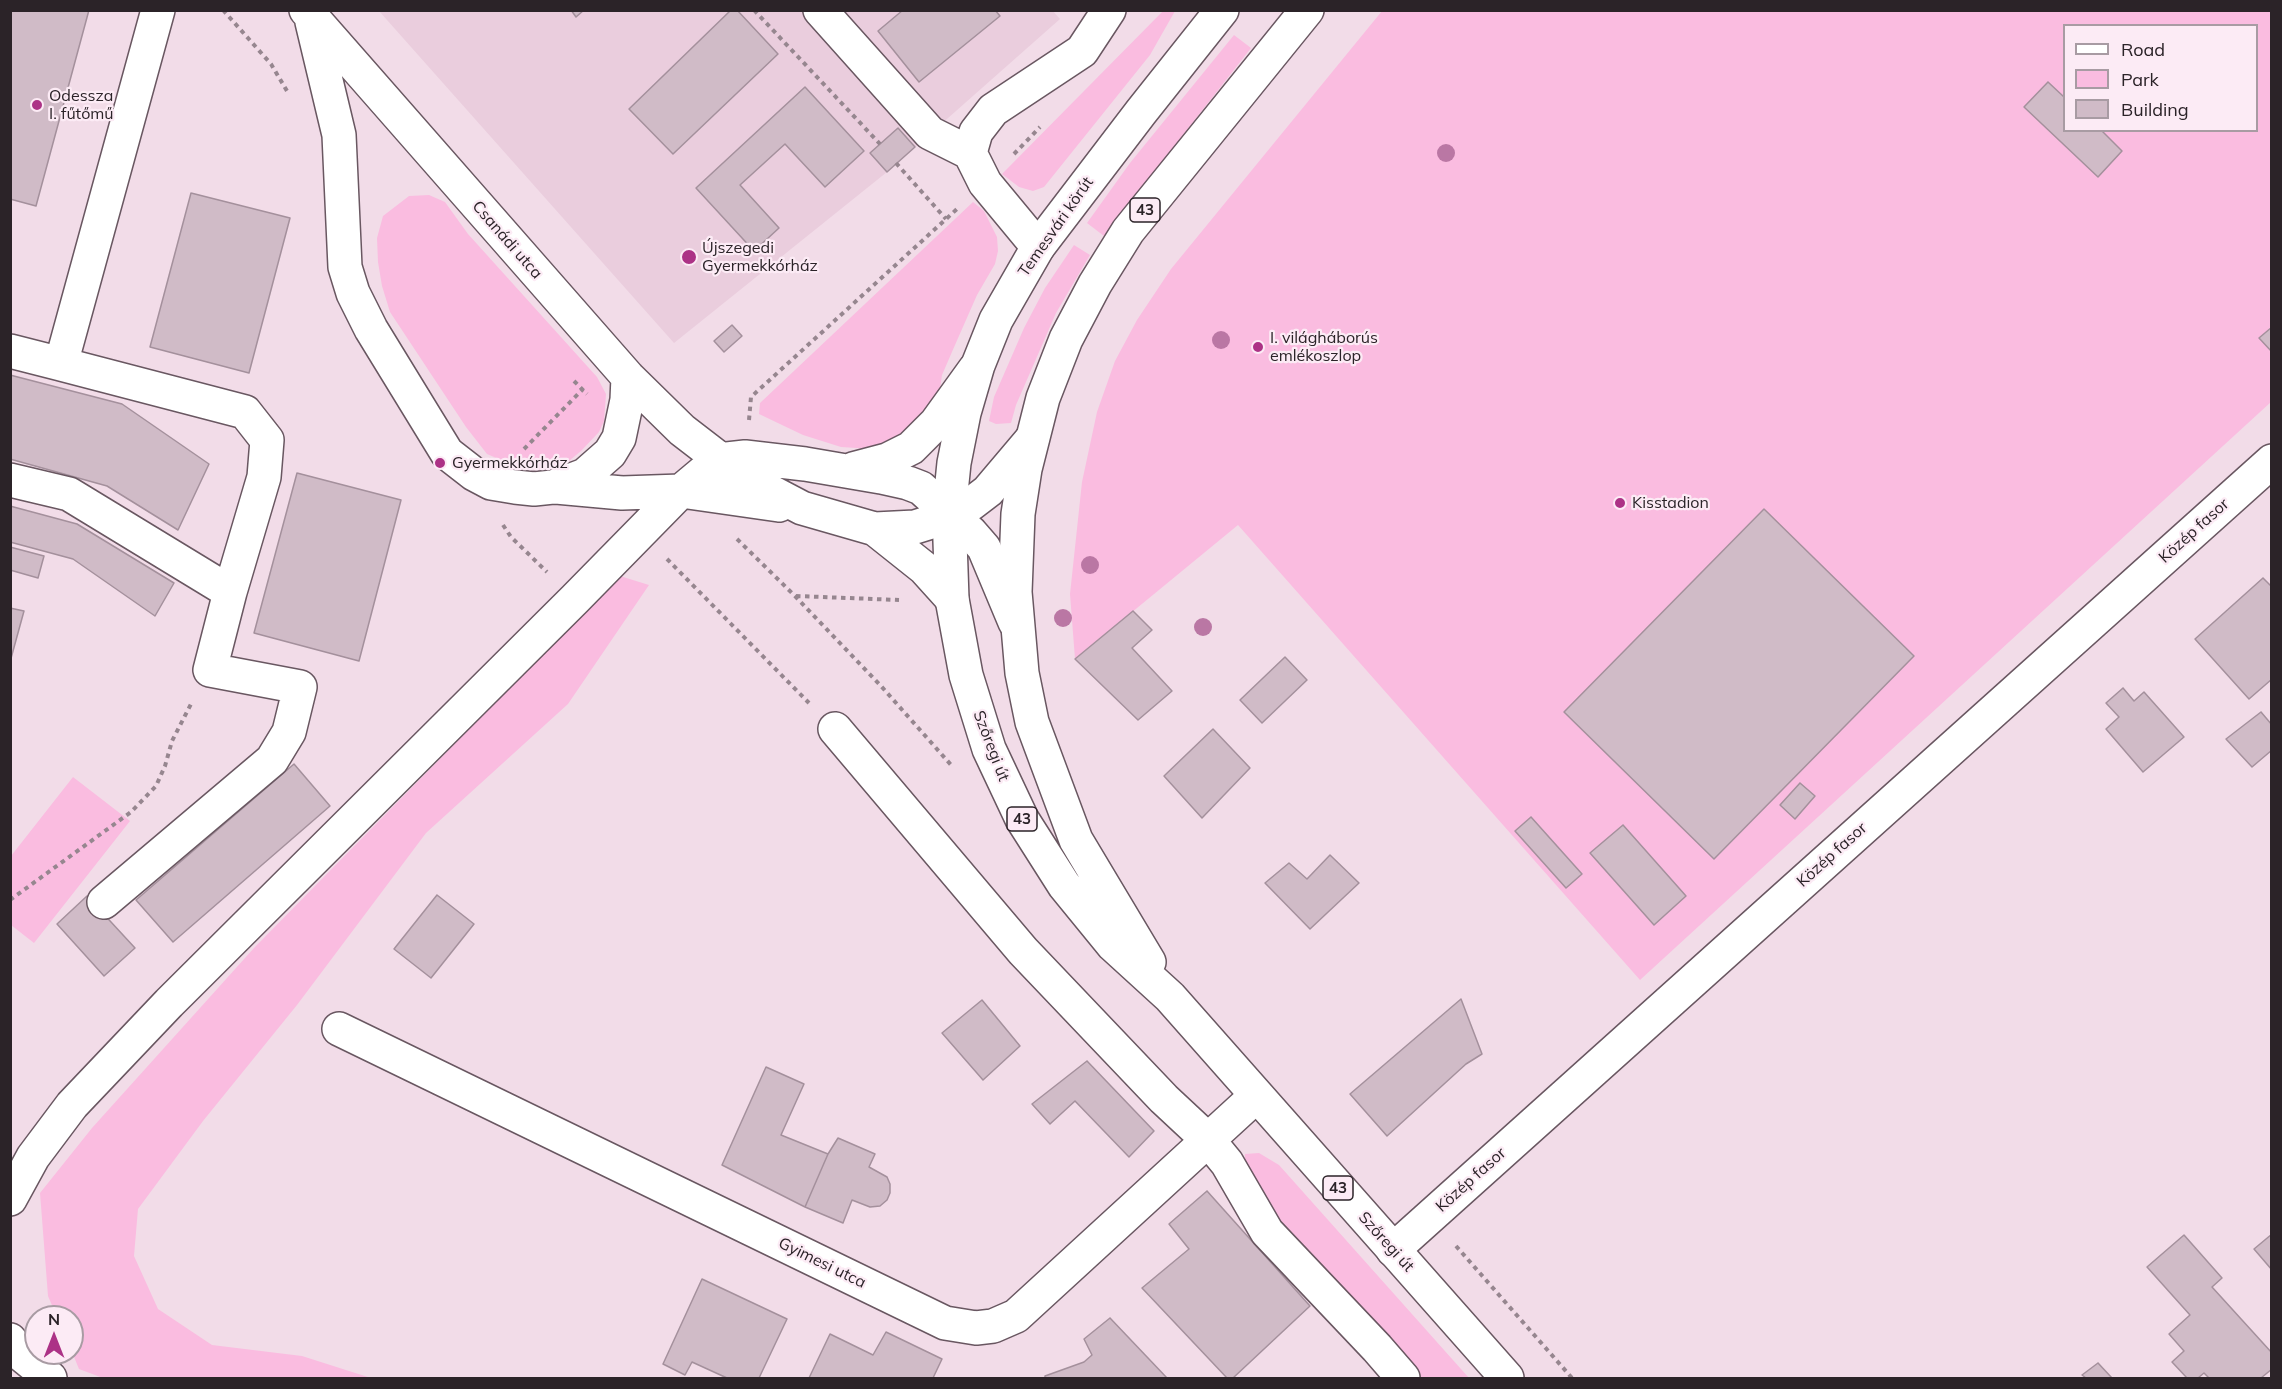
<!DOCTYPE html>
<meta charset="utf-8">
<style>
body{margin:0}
#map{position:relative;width:2282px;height:1389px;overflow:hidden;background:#f2dce8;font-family:Mulish,sans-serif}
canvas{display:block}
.frame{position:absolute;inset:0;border:12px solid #2b2328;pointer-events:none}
.legend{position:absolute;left:2063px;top:24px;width:195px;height:108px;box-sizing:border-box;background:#fcebf5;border:2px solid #a89ba3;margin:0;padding:8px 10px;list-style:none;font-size:18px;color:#2b2328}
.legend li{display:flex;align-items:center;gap:12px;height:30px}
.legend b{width:30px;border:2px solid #a89ba3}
.north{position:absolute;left:24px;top:1305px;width:60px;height:60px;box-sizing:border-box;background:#fcebf5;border:2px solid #a89ba3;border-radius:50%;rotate:0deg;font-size:16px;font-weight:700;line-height:24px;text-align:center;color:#2b2328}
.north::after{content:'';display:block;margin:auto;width:21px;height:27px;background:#ac3286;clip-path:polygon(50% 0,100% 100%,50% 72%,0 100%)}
</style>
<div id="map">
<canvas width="2282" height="1389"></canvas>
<div class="frame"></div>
<ul class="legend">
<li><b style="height:8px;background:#fff"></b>Road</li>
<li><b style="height:16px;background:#fabce0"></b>Park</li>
<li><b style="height:16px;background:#d0bbc7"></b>Building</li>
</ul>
<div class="north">N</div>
</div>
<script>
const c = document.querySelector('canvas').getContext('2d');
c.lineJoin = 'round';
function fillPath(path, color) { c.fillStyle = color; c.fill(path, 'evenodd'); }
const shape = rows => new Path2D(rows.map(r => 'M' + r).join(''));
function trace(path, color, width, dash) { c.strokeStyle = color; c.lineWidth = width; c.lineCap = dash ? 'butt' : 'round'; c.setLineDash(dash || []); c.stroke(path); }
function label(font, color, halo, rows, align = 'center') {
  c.font = font + ' Mulish,sans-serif'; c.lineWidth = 4.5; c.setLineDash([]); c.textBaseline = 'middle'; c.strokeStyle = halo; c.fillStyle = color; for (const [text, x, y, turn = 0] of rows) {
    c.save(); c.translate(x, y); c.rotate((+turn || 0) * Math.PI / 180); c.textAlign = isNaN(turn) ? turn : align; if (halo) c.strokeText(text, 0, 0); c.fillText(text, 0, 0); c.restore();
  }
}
const built = shape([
 [1052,10,1060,19,887,172,674,343,379,11]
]);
const green = shape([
 [1164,10,1175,11,1150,55,1044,187,1033,191,1019,187,1002,174],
 [1382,11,2271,11,2271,402,1640,980,1238,525,1075,659,1070,594,1082,482,1097,412,1115,361,1137,320,1171,269],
 [2064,26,2256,26,2256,130,2064,130],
 [1234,35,1251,48,1104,236,1087,223,1130,163],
 [429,195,445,202,468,234,597,377,606,394,604,421,599,432,581,451,564,465,542,469,513,465,487,454,466,427,390,312,382,286,378,262,377,238,383,216,409,196],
 [973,202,984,211,997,237,998,251,995,264,977,295,955,345,942,375,939,396,915,429,872,449,841,447,803,435,759,414,760,403],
 [1074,245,1090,255,1056,313,1016,405,1011,423,996,424,989,421,994,397,1024,328,1045,288],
 [620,576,649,585,568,704,426,833,297,1005,203,1121,138,1209,134,1256,158,1309,212,1345,302,1356,371,1378,103,1378,79,1369,72,1352,72,1317,57,1317,48,1296,40,1193,92,1128,254,948],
 [73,777,130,821,34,943,11,925,11,856],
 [1259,1153,1279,1165,1469,1378,1417,1378,1263,1205,1245,1165,1245,1154]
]);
const building = shape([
 [10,10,89,10,36,206,10,199,10,10],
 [571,10,584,10,576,17,571,10],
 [731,10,737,10,778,54,673,154,629,109,731,10],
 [903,10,995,10,1000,16,919,82,878,31,903,10],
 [2048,82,2064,97,2064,130,2101,130,2122,151,2098,177,2024,107,2048,82],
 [805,87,864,151,825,187,785,144,740,185,779,228,754,251,696,188,805,87],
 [898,128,915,147,887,172,870,153,898,128],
 [191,193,290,218,249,373,150,347,191,193],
 [732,325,742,336,724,352,714,341,732,325],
 [2272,327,2272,352,2259,338,2272,327],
 [10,375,122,404,209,464,178,530,107,486,10,459,10,375],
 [297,473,401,500,359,661,254,633,297,473],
 [10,506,77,524,174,583,155,616,73,559,10,542,10,506],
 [1764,509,1914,656,1714,859,1564,712,1764,509],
 [10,547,44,556,38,578,10,570,10,547],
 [2263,578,2272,587,2272,679,2249,699,2195,639,2263,578],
 [10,608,24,611,10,662,10,608],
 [1133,611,1152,630,1132,648,1172,691,1138,720,1075,659,1133,611],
 [1285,657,1307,680,1262,723,1240,700,1285,657],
 [2123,688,2134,701,2144,692,2184,737,2143,772,2106,729,2119,717,2106,703,2123,688],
 [2261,712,2272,725,2272,750,2252,767,2226,739,2261,712],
 [1213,729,1250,768,1202,818,1164,776,1213,729],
 [294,764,330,806,173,942,136,900,294,764],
 [1800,783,1815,796,1795,819,1780,805,1800,783],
 [1531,817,1582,874,1566,888,1515,831,1531,817],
 [1623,825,1686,896,1654,925,1590,853,1623,825],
 [1330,855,1359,883,1310,929,1265,883,1289,863,1307,879,1330,855],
 [437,895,474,924,431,978,394,949,437,895],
 [87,896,135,948,104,976,57,924,87,896],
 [1461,999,1482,1054,1466,1064,1387,1136,1350,1094,1461,999],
 [982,1000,1020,1046,983,1080,942,1033,982,1000],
 [1087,1061,1154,1131,1129,1157,1075,1101,1050,1124,1032,1104,1087,1061],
 [766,1067,804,1084,781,1135,828,1154,805,1207,722,1165,766,1067],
 [838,1138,875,1154,869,1167,887,1177,890,1184,890,1193,887,1200,880,1206,870,1207,852,1200,843,1223,805,1207,828,1154,838,1138],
 [1207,1191,1310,1306,1233,1378,1227,1378,1142,1288,1189,1249,1169,1224,1207,1191],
 [2272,1234,2272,1270,2254,1249,2272,1234],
 [2184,1235,2222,1278,2212,1287,2272,1353,2272,1369,2261,1378,2209,1378,2204,1373,2198,1378,2187,1378,2172,1362,2184,1351,2169,1334,2190,1315,2147,1267,2184,1235],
 [702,1279,787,1319,759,1378,727,1378,692,1362,685,1375,663,1364,702,1279],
 [1110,1318,1167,1378,1045,1378,1045,1376,1084,1362,1092,1355,1084,1339,1110,1318],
 [886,1332,942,1359,933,1378,809,1378,830,1334,873,1355,886,1332],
 [2098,1363,2112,1378,2086,1378,2082,1375,2098,1363]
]);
const path = shape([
 [223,10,271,64,287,91],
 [754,10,880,144],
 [1014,154,1040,127],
 [896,163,946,219],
 [574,381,587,394],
 [749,420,751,397,957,209],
 [524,449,583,389],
 [503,525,511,537,547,572],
 [737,539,795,596,881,686,952,766],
 [667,559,809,703],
 [796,596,899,600],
 [10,900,131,812,156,786,165,766,172,741,192,702],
 [1456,1246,1572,1378]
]);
const minor = shape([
 [306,10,628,377,682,430,743,477,802,508,875,529,915,527,931,522,971,504,988,491,1032,439],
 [820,10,930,133,970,153],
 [312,22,339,135,345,267,353,293,371,329,447,453,474,474,491,483,515,487,534,489,553,487,585,475,610,453,619,438,627,400,628,377],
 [1038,247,985,183,970,153,976,132,993,110,1082,51,1109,10],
 [10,351,61,364,158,10],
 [61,364,245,412,267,440,264,477,230,592,210,670,300,687,289,732,272,760,104,902],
 [718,460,745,457,805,464,881,477,908,483,921,488,971,533,984,548,1015,622],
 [853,469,887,460,911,448,936,423,975,369],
 [10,480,69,494,230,592],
 [556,487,622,493,681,491,779,505],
 [875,529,924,568,952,599],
 [835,729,1023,951,1164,1099,1209,1141,1227,1163,1267,1232,1377,1348,1403,1378],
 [339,1029,945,1323,976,1328,993,1326,1016,1316,1256,1096],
 [10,1199,33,1157,72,1105,169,1003,575,599,681,491,718,460],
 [1393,1250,2272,461],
 [10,1340,18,1352,50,1378]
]);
const major = shape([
 [1222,10,1141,112,1038,247,996,320,978,365,964,413,954,463,949,512,952,599,966,675,989,749,1022,819,1064,885,1113,945,1170,997,1507,1378],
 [1149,962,1076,840,1032,722,1022,673,1015,592,1018,514,1025,469,1043,398,1066,339,1095,284,1128,231,1307,10]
]);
const trees = [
 [1446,153],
 [1221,340],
 [1090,565],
 [1063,618],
 [1203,627]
];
const markers = [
 [37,105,6,"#ac3286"],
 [689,257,8,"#ac3286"],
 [1258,347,6,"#ac3286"],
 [440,463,6,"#ac3286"],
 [1620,503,6,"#ac3286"]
];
const shields = [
 [1145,210,30],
 [1022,819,30],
 [1338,1188,30]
];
const shieldNames = [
 ["43",1145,210],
 ["43",1022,819],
 ["43",1338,1188]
];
const poiNames = [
 ["Odessza",49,96],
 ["I. fűtőmű",49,114],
 ["Újszegedi",702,248],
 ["Gyermekkórház",702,266],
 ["I. világháborús",1270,338],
 ["emlékoszlop",1270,356],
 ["Gyermekkórház",452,463],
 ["Kisstadion",1632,503]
];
const streetNames = [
 ["Temesvári körút",1056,227,-55],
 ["Csanádi utca",507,240,49],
 ["Közép fasor",2194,531,-42],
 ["Szőregi út",991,746,69],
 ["Közép fasor",1832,855,-42],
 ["Közép fasor",1471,1180,-42],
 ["Szőregi út",1386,1242,48],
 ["Gyimesi utca",822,1263,26]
];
fillPath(built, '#eacddd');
fillPath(green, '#fabce0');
fillPath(building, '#d0bbc7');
trace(building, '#a4909c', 1.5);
trace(minor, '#695761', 36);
trace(major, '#695761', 36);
trace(path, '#96868f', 4, [4.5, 4.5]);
trace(minor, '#fff', 33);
trace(major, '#fff', 33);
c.fillStyle = '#ba77a4';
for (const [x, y] of trees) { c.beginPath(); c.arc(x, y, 9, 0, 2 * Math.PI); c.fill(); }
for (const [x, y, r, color] of markers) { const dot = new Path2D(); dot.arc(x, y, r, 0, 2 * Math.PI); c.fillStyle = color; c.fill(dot); trace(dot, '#fcebf5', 2); }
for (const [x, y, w] of shields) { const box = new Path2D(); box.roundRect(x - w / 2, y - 12, w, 24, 4.5); c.fillStyle = '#fcebf5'; c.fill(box); trace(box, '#2b2328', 1.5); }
label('bold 15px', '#2b2328', null, shieldNames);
label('16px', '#2b2328', '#fcebf5', poiNames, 'left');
label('16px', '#2b2328', '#fcebf5', streetNames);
</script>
